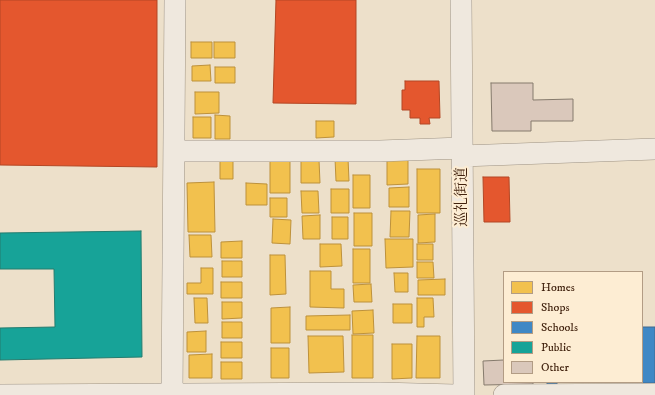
<!DOCTYPE html>
<meta charset="utf-8">
<style>
body{margin:0}
#map{position:relative;width:655px;height:395px;overflow:hidden;background:#ede0ca;font-family:"IM FELL DW Pica",serif}
canvas{display:block}
.legend{position:absolute;left:503px;top:271px;width:140px;height:112px;box-sizing:border-box;background:#fdedd3;border:1px solid #b29c84;margin:0;padding:5px 7px;list-style:none;font-size:12px;color:#41220e}
.legend li{display:flex;align-items:center;gap:8px;height:20px}
.legend b{width:20px;border:1px solid #b29c84}
</style>
<div id="map">
<canvas width="655" height="395"></canvas>
<ul class="legend">
<li><b style="height:11px;background:#f2c14e"></b>Homes</li>
<li><b style="height:11px;background:#e4572e"></b>Shops</li>
<li><b style="height:11px;background:#3f88c5"></b>Schools</li>
<li><b style="height:11px;background:#17a398"></b>Public</li>
<li><b style="height:11px;background:#dac8bb"></b>Other</li>
</ul>
</div>
<script>
const c = document.querySelector('canvas').getContext('2d');
c.lineJoin = 'round';
function fillPath(path, color) { c.fillStyle = color; c.fill(path, 'evenodd'); }
const shape = rows => new Path2D(rows.map(r => 'M' + r).join(''));
function trace(path, color, width, dash) { c.strokeStyle = color; c.lineWidth = width; c.lineCap = dash ? 'butt' : 'round'; c.setLineDash(dash || []); c.stroke(path); }
function label(font, color, halo, rows, align = 'center') {
  c.font = font + ' "IM FELL DW Pica","Noto Serif JP",serif'; c.lineWidth = 4; c.setLineDash([]); c.textBaseline = 'middle'; c.strokeStyle = halo; c.fillStyle = color; for (const [text, x, y, turn = 0] of rows) {
    c.save(); c.translate(x, y); c.rotate((+turn || 0) * Math.PI / 180); c.textAlign = isNaN(turn) ? turn : align; if (halo) c.strokeText(text, 0, 0); c.fillText(text, 0, 0); c.restore();
  }
}
const homes = shape([
 [191,42,212,42,212,58,191,58,191,42],
 [214,42,235,42,235,58,214,58,214,42],
 [210,65,211,81,192,81,192,66,210,65],
 [215,67,235,67,235,83,215,83,215,67],
 [195,92,219,92,219,113,195,114,195,92],
 [215,115,230,116,230,139,215,139,215,115],
 [193,117,211,117,211,138,193,138,193,117],
 [316,121,334,121,334,137,316,138,316,121],
 [387,156,408,156,408,184,387,185,387,156],
 [220,158,233,159,233,179,220,179,220,158],
 [270,158,290,158,290,193,270,193,270,158],
 [335,158,348,158,349,181,336,181,335,158],
 [301,160,319,160,320,183,301,183,301,160],
 [417,169,440,169,440,213,417,213,417,169],
 [353,175,370,175,370,208,353,208,353,175],
 [214,182,215,232,188,232,187,183,214,182],
 [246,183,267,184,267,205,246,205,246,183],
 [409,187,409,207,389,207,389,188,409,187],
 [331,189,349,189,349,213,331,213,331,189],
 [301,191,318,191,319,213,302,213,301,191],
 [270,198,287,198,287,217,270,217,270,198],
 [391,211,410,211,409,237,390,237,391,211],
 [354,213,372,213,372,246,354,246,354,213],
 [435,214,435,242,418,243,418,215,435,214],
 [320,215,320,239,303,239,302,216,320,215],
 [332,217,348,217,348,239,332,239,332,217],
 [273,219,291,220,290,244,272,243,273,219],
 [189,235,211,235,212,257,190,257,189,235],
 [385,239,413,239,413,267,386,268,385,239],
 [242,241,242,258,221,258,221,242,242,241],
 [320,244,341,244,342,266,320,267,320,244],
 [417,244,433,244,433,260,417,260,417,244],
 [353,249,370,249,370,283,353,283,353,249],
 [270,255,285,255,286,294,270,295,270,255],
 [222,261,242,261,242,277,222,277,222,261],
 [417,262,433,262,434,278,417,278,417,262],
 [201,268,213,268,213,294,187,294,187,283,201,283,201,268],
 [310,271,331,271,331,289,344,289,344,308,310,307,310,271],
 [394,273,408,273,408,292,395,292,394,273],
 [445,279,445,295,418,295,418,280,445,279],
 [221,282,242,282,242,298,221,298,221,282],
 [371,284,372,302,354,302,353,285,371,284],
 [194,298,207,298,208,323,195,323,194,298],
 [417,298,433,298,434,317,424,317,424,327,417,327,417,298],
 [222,302,242,302,242,318,222,319,222,302],
 [393,304,412,304,412,323,393,323,393,304],
 [290,307,290,343,271,343,271,308,290,307],
 [373,310,374,333,353,334,352,311,373,310],
 [350,315,350,330,306,330,306,316,350,315],
 [222,322,242,322,242,338,222,338,222,322],
 [206,331,206,352,187,352,187,332,206,331],
 [352,335,373,335,373,378,352,378,352,335],
 [308,336,343,336,344,372,309,373,308,336],
 [417,336,440,336,440,378,416,378,417,336],
 [221,342,242,342,242,358,221,358,221,342],
 [392,344,412,344,412,378,392,379,392,344],
 [271,348,289,348,289,378,271,378,271,348],
 [212,354,212,378,189,378,189,355,212,354],
 [221,362,242,362,242,379,221,379,221,362]
]);
const shops = shape([
 [0,0,157,0,157,167,0,165,0,0],
 [276,0,356,0,356,104,273,103,276,0],
 [405,81,439,81,440,118,429,118,430,124,420,124,420,118,410,118,410,110,402,110,402,90,405,90,405,81],
 [483,177,509,177,510,222,484,222,483,177]
]);
const schools = shape([
 [642,327,655,327,655,383,642,383,642,327],
 [547,382,557,382,557,384,547,384,547,382]
]);
const public = shape([
 [141,231,142,357,0,360,0,328,55,327,54,269,0,269,0,233,141,231]
]);
const building = shape([
 [491,83,533,83,533,100,573,99,573,121,531,121,531,131,492,131,491,83],
 [504,360,504,382,533,382,533,384,484,385,483,361,504,360]
]);
const minor = shape([
 [461,0,464,395],
 [174,151,380,151,462,148],
 [462,156,655,149],
 [172,394,175,0],
 [0,395,380,393,455,395],
 [504,395,655,394]
]);
const streetNames = [
 ["巡礼街道",463,197,-90]
];
fillPath(homes, '#f2c14e');
trace(homes, '#bd913b', 1);
fillPath(shops, '#e4572e');
trace(shops, '#b34724', 1);
fillPath(schools, '#3f88c5');
trace(schools, '#40698e', 1);
fillPath(public, '#17a398');
trace(public, '#247c6f', 1);
fillPath(building, '#dac8bb');
trace(building, '#857a6c', 1);
trace(minor, '#9e9384', 22);
trace(minor, '#efe8de', 21);
label('15px', '#41220e', '#fdedd3', streetNames);
</script>
